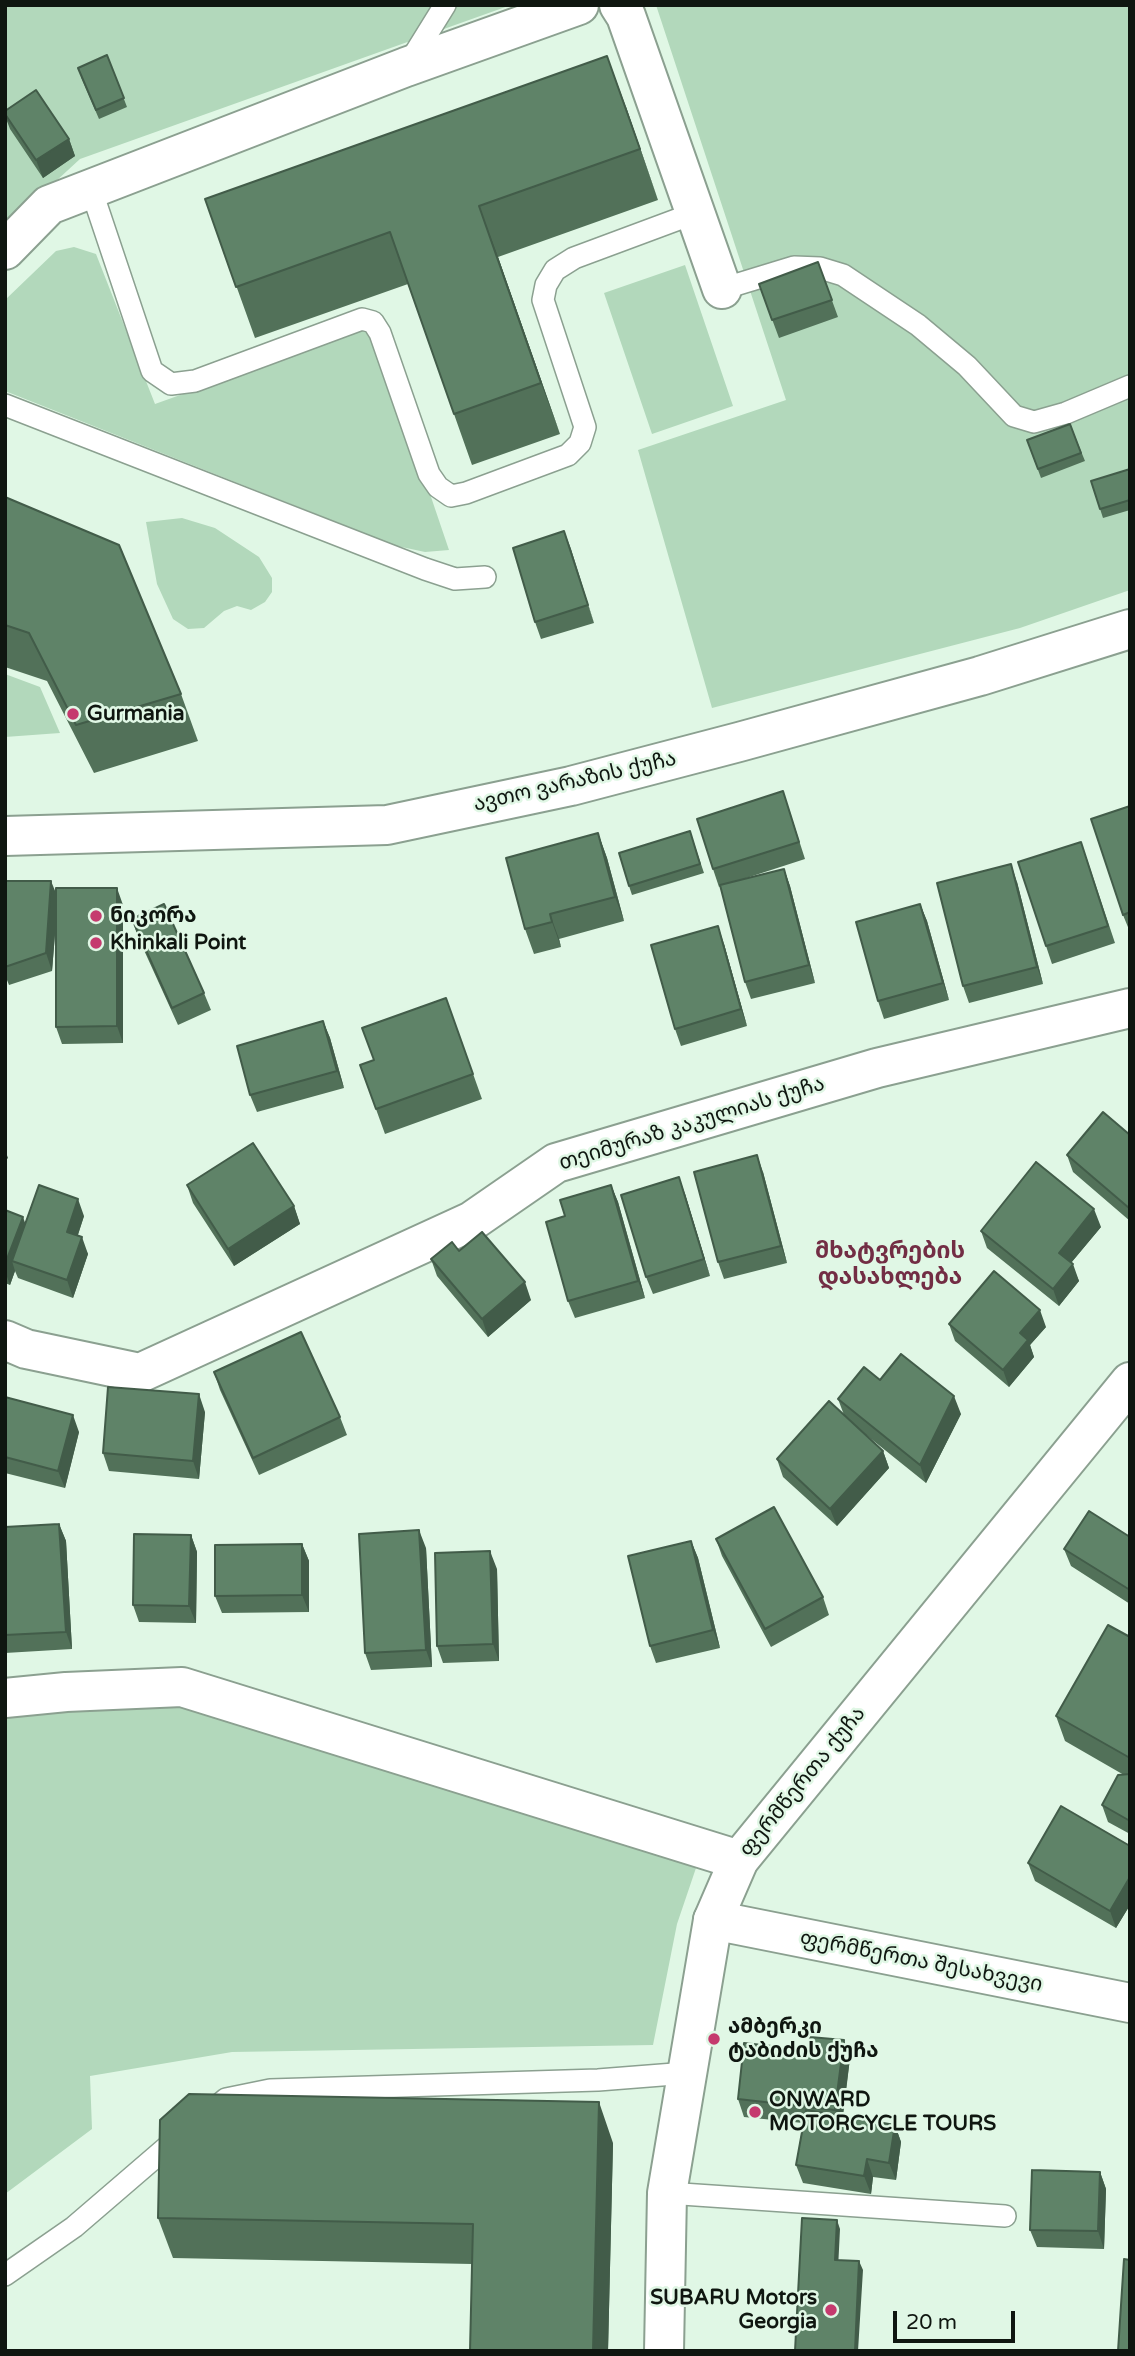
<!DOCTYPE html>
<meta charset="utf-8">
<style>
body{margin:0}
#map{position:relative;width:1135px;height:2356px;overflow:hidden;background:#e0f7e5;font-family:"Varela Round",sans-serif}
canvas{display:block}
.frame{position:absolute;inset:0;border:7px solid #0f1610;pointer-events:none}
.scale{position:absolute;left:893px;top:2311px;width:122px;height:32px;box-sizing:border-box;border:4px solid #0f1610;border-top:0;padding-left:9px;font-size:21px;line-height:24px;white-space:nowrap;color:#0f1610;-webkit-text-stroke:5px #e0f7e5;paint-order:stroke}
</style>
<div id="map">
<canvas width="1135" height="2356"></canvas>
<div class="frame"></div>
<div class="scale">20 m</div>
</div>
<script>
const c = document.querySelector('canvas').getContext('2d');
c.lineJoin = 'round';
function fillPath(path, color) { c.fillStyle = color; c.fill(path, 'evenodd'); }
const shape = rows => new Path2D(rows.map(r => 'M' + r).join(''));
function trace(path, color, width, dash) { c.strokeStyle = color; c.lineWidth = width; c.lineCap = dash ? 'butt' : 'round'; c.setLineDash(dash || []); c.stroke(path); }
function label(font, color, halo, rows, align = 'center') {
  c.font = font + ' "Varela Round","Noto Sans Georgian",sans-serif'; c.lineWidth = 5; c.setLineDash([]); c.textBaseline = 'middle'; c.strokeStyle = halo; c.fillStyle = color; for (const [text, x, y, turn = 0] of rows) {
    c.save(); c.translate(x, y); c.rotate((+turn || 0) * Math.PI / 180); c.textAlign = isNaN(turn) ? turn : align; if (halo) c.strokeText(text, 0, 0); c.fillText(text, 0, 0); c.restore();
  }
}
const green = shape([
 [5,5,511,5,80,159,5,228],
 [656,5,1130,5,1130,590,1020,628,712,708,638,450,786,400],
 [74,247,96,254,155,404,373,326,449,550,425,552,397,546,5,391,5,300,56,251],
 [685,265,733,406,652,434,604,293],
 [182,518,215,528,259,557,272,578,272,592,265,602,251,610,237,606,224,611,204,628,188,629,173,619,157,584,146,522],
 [5,674,40,687,60,733,5,737],
 [182,1703,696,1868,677,1924,653,2045,232,2052,90,2076,92,2129,5,2194,5,1712]
]);
const service = shape([
 [409,63,445,5],
 [91,189,152,371,171,384,195,381,362,319,373,322,380,333,429,474,438,487,451,496,466,493,568,455,580,443,585,427,543,300,546,285,555,270,574,258,695,213],
 [722,289,794,267,820,268,843,275,918,325,967,366,1014,416,1034,422,1066,413,1130,386],
 [5,405,425,569,455,579,485,577],
 [220,2104,226,2099,270,2090,598,2080,687,2073],
 [667,2193,1005,2216],
 [5,2275,74,2227,181,2135]
]);
const minor = shape([
 [619,5,626,16,722,289],
 [5,250,49,205,406,67,579,5],
 [5,1340,26,1349,140,1373,472,1221,556,1163,877,1068,1130,1008],
 [5,1698,66,1692,182,1687,739,1860],
 [713,1920,1130,2003]
]);
const tertiary = shape([
 [5,836,387,825,571,786,739,742,980,676,1130,629],
 [664,2351,667,2193,713,1920,739,1860,1130,1382]
]);
const wall = shape([
 [107,55,127,107,99,119,81,77],
 [626,107,658,200,498,257,560,434,472,465,408,284,255,338,205,199],
 [5,111,69,139,75,156,43,178,10,129,5,116],
 [818,262,838,317,779,338,759,284],
 [1070,424,1085,461,1041,478,1027,440],
 [1130,469,1130,510,1103,518,1091,481],
 [5,497,181,694,198,741,94,773,47,681,5,667],
 [564,531,594,623,541,639,535,622],
 [1130,806,1130,932,1123,915],
 [789,809,805,859,734,882,784,869,790,886,815,983,751,999,745,982,721,886,719,887,713,869],
 [690,831,704,873,632,895,629,886],
 [598,833,607,858,624,921,559,939,561,947,534,954,525,929],
 [1087,859,1115,943,1052,964,1046,946],
 [5,881,56,894,123,905,123,1043,62,1044,56,1027,56,921,52,971,9,985,5,975],
 [1017,882,1043,984,969,1003,963,986],
 [920,904,927,921,949,1000,884,1019,878,1001],
 [132,919,204,993,211,1010,178,1025,138,937],
 [724,944,747,1026,681,1046,675,1029],
 [446,998,482,1099,385,1134,360,1065,374,1060],
 [323,1021,330,1038,344,1088,257,1112,250,1095],
 [1130,1135,1130,1221,1073,1172,1067,1155],
 [763,1172,787,1263,724,1279,718,1262],
 [187,1185,294,1206,300,1224,234,1266,193,1203],
 [611,1185,618,1202,645,1298,575,1318,568,1301,565,1216],
 [685,1194,710,1276,653,1294,646,1277],
 [5,1210,25,1223,84,1216,78,1235,88,1254,73,1298,18,1278,15,1271,10,1285,5,1283],
 [1101,1227,1071,1263,1079,1281,1059,1306,987,1248,981,1231],
 [459,1251,531,1300,488,1337,437,1276,431,1259],
 [949,1324,1046,1327,1030,1345,1034,1357,1009,1387,955,1341],
 [214,1372,340,1417,347,1435,259,1475,220,1390],
 [880,1380,961,1414,926,1483,855,1426,883,1451,889,1468,837,1526,783,1477,777,1459,844,1415,838,1399],
 [5,1397,79,1432,65,1488,5,1473],
 [205,1412,199,1479,109,1471,103,1453],
 [59,1524,66,1541,72,1649,5,1653,5,1527],
 [191,1535,197,1552,196,1623,139,1622,133,1605],
 [1130,1537,1130,1604,1071,1566,1064,1549],
 [716,1539,823,1597,829,1615,771,1647,722,1556],
 [691,1541,698,1558,720,1648,656,1663,650,1646],
 [302,1544,309,1561,309,1612,222,1613,215,1596],
 [426,1548,432,1667,371,1670,365,1653],
 [497,1569,499,1661,443,1663,437,1646],
 [1130,1637,1130,1834,1108,1822,1102,1805,1124,1775,1065,1741,1056,1716],
 [1130,1846,1130,1905,1116,1928,1035,1881,1028,1863],
 [850,2058,843,2117,895,2125,901,2142,896,2180,873,2177,871,2194,803,2183,796,2165,803,2123,744,2117,738,2099],
 [613,2143,608,2351,470,2351,472,2264,173,2258,158,2218],
 [1100,2172,1106,2189,1104,2249,1037,2247,1030,2230]
]);
const shadedWall = shape([
 [607,56,626,107,658,200,640,149],
 [69,139,75,156,43,178,36,160],
 [479,206,498,257,560,434,541,383],
 [564,531,571,549,594,623,588,605],
 [598,833,607,858,624,921,615,897],
 [1011,864,1017,882,1043,984,1037,967],
 [784,869,790,886,815,983,809,965],
 [51,881,58,898,52,971,46,953],
 [117,888,123,905,123,1043,117,1026],
 [920,904,927,921,949,1000,943,983],
 [550,914,559,939,561,947,552,922],
 [718,926,724,944,747,1026,741,1009],
 [323,1021,330,1038,344,1088,337,1071],
 [5,1150,8,1158,5,1161],
 [757,1155,763,1172,787,1263,781,1246],
 [679,1177,685,1194,710,1276,704,1259],
 [611,1185,618,1202,645,1298,638,1281],
 [78,1199,84,1216,73,1249,67,1232],
 [294,1206,300,1224,234,1266,228,1249],
 [1094,1209,1101,1227,1065,1270,1059,1253],
 [23,1217,29,1234,12,1261,15,1271,10,1285,5,1271,5,1264],
 [82,1237,88,1254,73,1298,67,1280],
 [1073,1264,1079,1281,1059,1306,1053,1289],
 [525,1282,531,1300,488,1337,482,1319],
 [1040,1310,1046,1327,1030,1345,1034,1357,1009,1387,1003,1370,1020,1333],
 [199,1394,205,1412,199,1479,193,1461],
 [954,1396,961,1414,926,1483,920,1465],
 [73,1415,79,1432,65,1488,58,1471],
 [883,1451,889,1468,837,1526,830,1509],
 [59,1524,66,1541,72,1649,66,1632],
 [419,1530,426,1548,432,1667,426,1650],
 [191,1535,197,1552,196,1623,189,1606],
 [691,1541,698,1558,720,1648,713,1630],
 [302,1544,309,1561,309,1612,302,1595],
 [490,1551,497,1569,499,1661,493,1644],
 [1130,1877,1130,1905,1116,1928,1110,1911],
 [844,2040,850,2058,841,2128,835,2110],
 [599,2102,613,2143,608,2351,593,2351],
 [895,2125,901,2142,896,2180,889,2163],
 [867,2159,873,2177,871,2194,864,2176],
 [1100,2172,1106,2189,1104,2249,1098,2231],
 [837,2220,840,2229,838,2269,835,2260],
 [859,2261,863,2270,858,2351,855,2351]
]);
const building = shape([
 [107,55,124,98,96,110,78,68,107,55],
 [607,56,640,149,479,206,541,383,454,414,390,232,236,287,205,199,607,56],
 [36,90,69,139,36,160,5,114,5,111,36,90],
 [818,262,832,300,772,320,759,284,818,262],
 [1070,424,1081,453,1038,469,1027,440,1070,424],
 [1130,469,1130,500,1100,509,1091,481,1130,469],
 [5,497,119,545,181,694,76,725,29,633,5,625,5,497],
 [564,531,588,605,535,622,513,548,564,531],
 [783,791,799,842,713,869,697,819,783,791],
 [1130,806,1130,912,1123,915,1091,819,1130,806],
 [690,831,700,864,629,886,619,853,690,831],
 [598,833,615,897,550,914,552,922,525,929,506,858,598,833],
 [1081,842,1108,926,1046,946,1018,862,1081,842],
 [1011,864,1037,967,963,986,937,883,1011,864],
 [784,869,809,965,745,982,720,885,784,869],
 [5,881,51,881,46,953,5,967,5,881],
 [56,888,117,888,117,1026,56,1027,56,888],
 [164,904,204,993,172,1008,132,919,164,904],
 [920,904,943,983,878,1001,856,922,920,904],
 [718,926,741,1009,675,1029,651,945,718,926],
 [446,998,473,1074,376,1109,360,1065,374,1060,362,1028,446,998],
 [323,1021,337,1071,250,1095,237,1046,323,1021],
 [1103,1112,1130,1135,1129,1208,1067,1155,1103,1112],
 [253,1143,294,1206,228,1249,187,1185,253,1143],
 [757,1155,781,1246,718,1262,694,1172,757,1155],
 [1036,1162,1094,1209,1059,1253,1073,1264,1053,1289,981,1231,1036,1162],
 [679,1177,704,1259,646,1277,621,1195,679,1177],
 [39,1185,78,1199,67,1232,82,1237,67,1280,12,1261,39,1185],
 [611,1185,638,1281,568,1301,546,1222,565,1216,560,1200,611,1185],
 [5,1210,23,1217,5,1264,5,1210],
 [482,1232,525,1282,482,1319,431,1259,452,1242,459,1251,482,1232],
 [994,1271,1040,1310,1020,1333,1028,1340,1003,1370,949,1324,994,1271],
 [301,1332,340,1417,253,1458,214,1372,301,1332],
 [901,1354,954,1396,920,1465,838,1399,864,1367,880,1380,901,1354],
 [108,1387,199,1394,193,1461,103,1453,108,1387],
 [5,1397,73,1415,58,1471,5,1457,5,1397],
 [829,1401,883,1451,830,1509,777,1459,829,1401],
 [774,1507,823,1597,765,1629,716,1539,774,1507],
 [1089,1511,1130,1537,1130,1590,1064,1549,1089,1511],
 [59,1524,66,1632,5,1635,5,1527,59,1524],
 [419,1530,426,1650,365,1653,359,1534,419,1530],
 [134,1534,191,1535,189,1606,133,1605,134,1534],
 [691,1541,713,1630,650,1646,628,1556,691,1541],
 [302,1544,302,1595,215,1596,215,1545,302,1544],
 [490,1551,493,1644,437,1646,435,1553,490,1551],
 [1108,1625,1130,1637,1130,1758,1056,1716,1108,1625],
 [1130,1774,1130,1821,1102,1805,1118,1775,1130,1774],
 [1061,1806,1130,1846,1130,1877,1110,1911,1028,1863,1061,1806],
 [810,2037,844,2040,835,2110,738,2099,744,2043,808,2050,810,2037],
 [189,2094,599,2102,593,2351,470,2351,473,2224,158,2218,160,2120,189,2094],
 [806,2110,895,2125,889,2163,867,2159,864,2176,796,2165,806,2110],
 [1032,2170,1100,2172,1098,2231,1030,2230,1032,2170],
 [802,2218,837,2220,835,2260,859,2261,855,2351,795,2351,802,2218],
 [1124,2259,1130,2260,1130,2351,1118,2351,1124,2259]
]);
const markers = [
 [73,714,7,"#c53a6e"],
 [96,916,7,"#c53a6e"],
 [96,943,7,"#c53a6e"],
 [714,2039,7,"#c53a6e"],
 [755,2112,7,"#c53a6e"],
 [831,2310,7,"#c53a6e"]
];
const poiNames = [
 ["Gurmania",87,714],
 ["ნიკორა",110,916],
 ["Khinkali Point",110,943],
 ["ამბერკი",728,2027],
 ["ტაბიძის ქუჩა",728,2051],
 ["ONWARD",769,2100],
 ["MOTORCYCLE TOURS",769,2124],
 ["SUBARU Motors",817,2298,"right"],
 ["Georgia",817,2322,"right"]
];
const streetNames = [
 ["ავთო ვარაზის ქუჩა",575,782,-13],
 ["თეიმურაზ კაკულიას ქუჩა",692,1124,-17],
 ["ფერმწერთა ქუჩა",803,1782,-51],
 ["ფერმწერთა შესახვევი",921,1962,11]
];
const neighbourhoodNames = [
 ["მხატვრების",890,1252],
 ["დასახლება",890,1278]
];
fillPath(green, '#b2d8bb');
trace(service, '#8ba090', 24);
trace(minor, '#8ba090', 42);
trace(tertiary, '#8ba090', 42);
trace(service, '#fff', 21);
trace(minor, '#fff', 38);
trace(tertiary, '#fff', 38);
fillPath(wall, '#527159');
fillPath(shadedWall, '#425c49');
fillPath(building, '#5f8368');
trace(building, '#425c49', 2);
for (const [x, y, r, color] of markers) { const dot = new Path2D(); dot.arc(x, y, r, 0, 2 * Math.PI); c.fillStyle = color; c.fill(dot); trace(dot, '#e0f7e5', 2.5); }
label('bold 21px', '#0f1610', '#e0f7e5', poiNames, 'left');
label('21px', '#0f1610', '#e0f7e5', streetNames);
label('bold 23px', '#722d44', '#e0f7e5', neighbourhoodNames);
</script>
